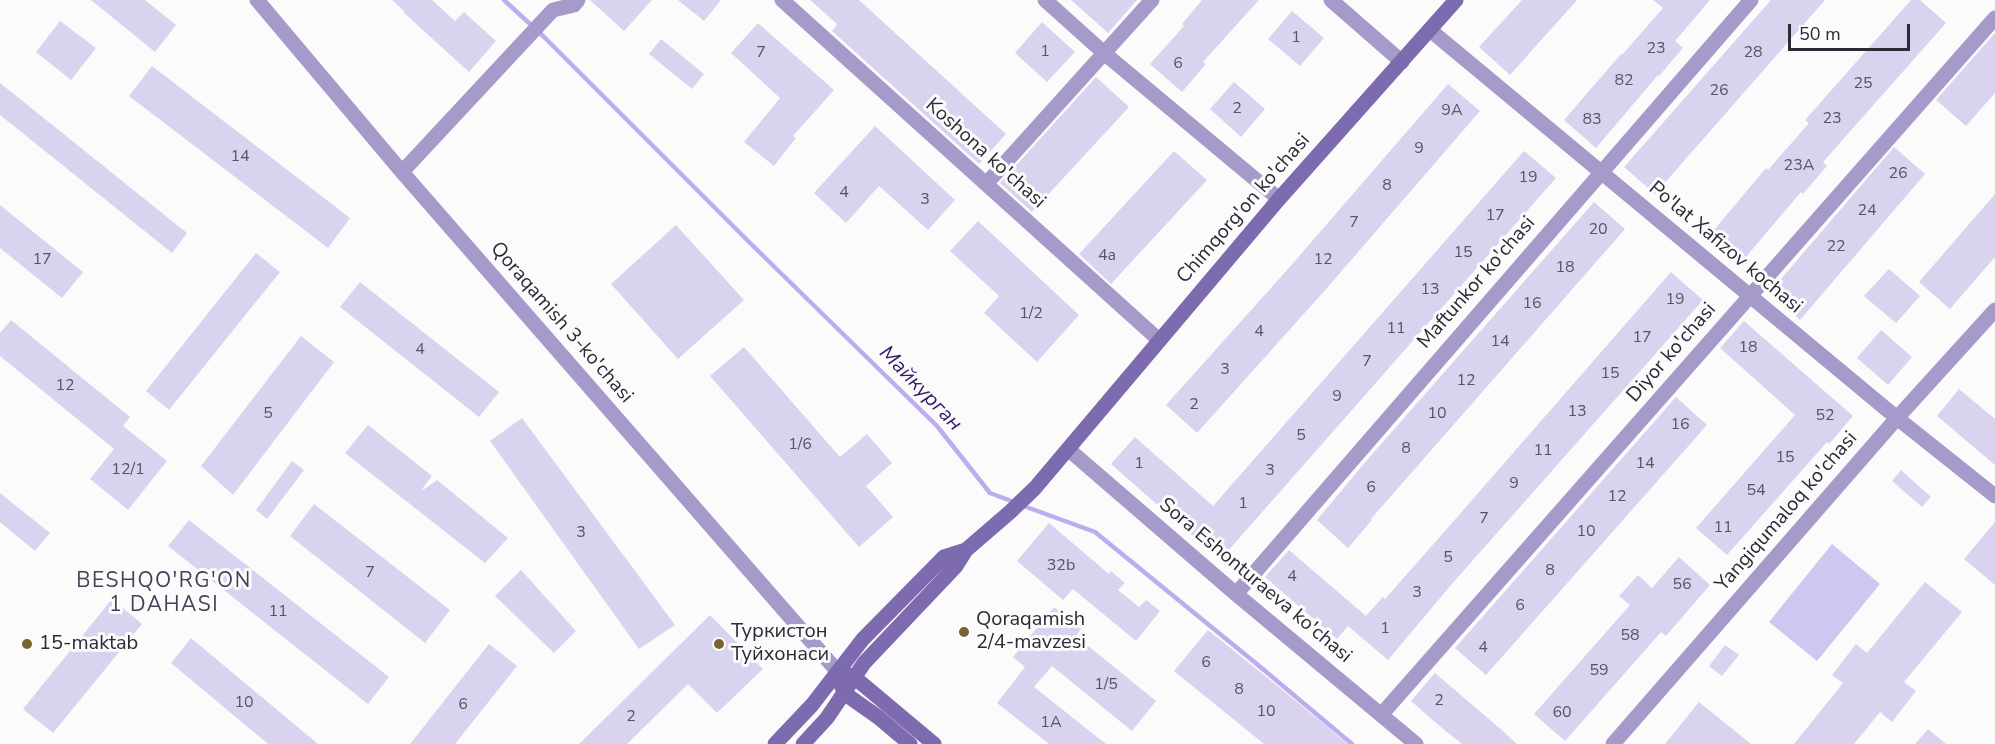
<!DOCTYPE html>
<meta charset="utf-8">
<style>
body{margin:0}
#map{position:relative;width:1995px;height:744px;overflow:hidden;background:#fbfbfb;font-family:"Nunito Sans",sans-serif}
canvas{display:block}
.scale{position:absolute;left:1788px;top:24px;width:122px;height:27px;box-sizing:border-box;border:3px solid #2c2a35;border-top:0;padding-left:8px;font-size:18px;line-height:21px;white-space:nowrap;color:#2c2a35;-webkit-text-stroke:4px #fbfbfb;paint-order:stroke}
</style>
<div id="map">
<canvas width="1995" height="744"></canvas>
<div class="scale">50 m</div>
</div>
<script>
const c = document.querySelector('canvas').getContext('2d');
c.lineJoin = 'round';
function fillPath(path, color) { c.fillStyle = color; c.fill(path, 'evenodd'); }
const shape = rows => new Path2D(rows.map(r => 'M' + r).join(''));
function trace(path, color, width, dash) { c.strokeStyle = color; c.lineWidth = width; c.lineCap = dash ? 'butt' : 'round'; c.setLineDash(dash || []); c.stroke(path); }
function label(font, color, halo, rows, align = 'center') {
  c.font = font + ' "Nunito Sans",sans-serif'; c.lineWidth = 6; c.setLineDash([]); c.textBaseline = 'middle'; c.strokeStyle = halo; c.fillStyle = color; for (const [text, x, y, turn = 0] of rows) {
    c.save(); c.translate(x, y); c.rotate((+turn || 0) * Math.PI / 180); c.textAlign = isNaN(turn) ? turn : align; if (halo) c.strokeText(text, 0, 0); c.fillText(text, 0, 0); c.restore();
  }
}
const green = shape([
 [1832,544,1880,584,1817,661,1769,622]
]);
const stream = shape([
 [504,0,543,36,748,241,937,426,990,493,1014,502],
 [1021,505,1095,532,1258,665,1352,744]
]);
const building = shape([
 [91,0,145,0,176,25,155,52],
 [392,0,432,0,455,21,464,12,496,41,469,72,403,12,404,11],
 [590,0,652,0,624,31],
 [678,0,721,0,704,21],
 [810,0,859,0,1006,134,979,164,832,31,837,24],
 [1071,0,1137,0,1108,33],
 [1202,0,1259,0,1203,62,1206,64,1182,92,1150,64,1184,26,1182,24],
 [1522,0,1577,0,1510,75,1479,47],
 [1653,0,1710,0,1675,41,1683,48,1659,76,1658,75,1596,148,1564,120,1621,54,1622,55,1663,8],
 [1771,0,1825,0,1655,194,1624,167],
 [1911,0,1920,0,1946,23,1823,162,1827,166,1803,194,1801,192,1739,265,1708,237,1766,168,1768,170,1809,123,1805,120],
 [1292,11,1324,38,1300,66,1268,39],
 [60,21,96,48,71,80,36,52],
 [1042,22,1075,52,1047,82,1015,53],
 [758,23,834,90,793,136,796,138,774,166,744,142,780,98,731,53],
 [1995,33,1995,93,1966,126,1936,100],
 [661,39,704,74,692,89,649,54],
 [152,66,350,218,328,248,129,96],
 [1096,77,1129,107,1032,212,1000,183],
 [1234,82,1265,109,1241,137,1210,109],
 [0,83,187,233,172,253,0,115],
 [1448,84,1480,111,1327,288,1197,433,1166,405,1288,269],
 [875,126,955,200,928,230,879,186,846,223,814,193],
 [1894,147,1925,174,1800,320,1769,293],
 [1174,151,1207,180,1111,284,1079,254],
 [1524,151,1556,178,1220,560,1111,464,1135,437,1213,506],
 [1995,194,1995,257,1950,309,1919,282],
 [1594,202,1625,229,1371,519,1372,520,1348,548,1317,520,1367,460],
 [0,205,83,272,62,298,0,248],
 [978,221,1079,315,1037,362,984,313,999,296,950,251],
 [676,225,744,300,678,359,611,284],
 [256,253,280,272,169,410,146,391],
 [1889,269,1920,296,1896,323,1864,296],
 [1671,272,1703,300,1451,585,1388,660,1348,626,1337,639,1265,577,1289,550,1366,616,1383,597,1385,599,1445,531],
 [360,282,499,392,479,417,340,307],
 [11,320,130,417,123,426,167,461,128,510,90,479,114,449,0,356,0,333],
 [1744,321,1853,416,1829,444,1827,442,1727,555,1696,528,1795,415,1720,348],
 [1881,330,1912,357,1888,385,1857,358],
 [301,336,334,362,233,495,201,466],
 [744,347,840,457,867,434,892,463,866,486,893,517,859,547,710,376],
 [1959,389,1995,419,1995,465,1937,416],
 [1676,397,1707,425,1486,675,1455,648],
 [522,418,675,625,639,649,490,441],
 [368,425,432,476,422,489,423,490,437,480,508,538,485,563,345,453],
 [292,461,304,470,267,519,256,510],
 [1901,470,1931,497,1922,507,1892,481],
 [0,493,50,533,35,551,0,522],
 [314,504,450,610,425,643,290,536],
 [189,520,389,677,368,704,168,546],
 [1995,522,1995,585,1964,559],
 [1049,523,1109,574,1111,571,1125,583,1118,590,1139,607,1146,600,1160,611,1136,641,1073,589,1063,600,1017,561],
 [1679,557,1710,585,1666,636,1661,632,1565,741,1534,714,1630,605,1619,596,1638,575,1652,588],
 [521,570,576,631,554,653,495,596],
 [1925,582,1962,612,1904,682,1916,691,1892,722,1880,712,1854,744,1794,744,1843,683,1832,675,1856,644,1867,653],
 [112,599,142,624,53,733,23,709],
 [1054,607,1081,629,1076,636,1156,701,1132,731,1052,666,1034,687,1106,744,1049,744,997,703,1025,667,1013,657],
 [710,615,763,669,717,713,688,684,627,744,579,744],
 [1208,630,1274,683,1348,744,1264,744,1174,671],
 [191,638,318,744,268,744,171,663],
 [489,644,517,666,455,744,410,744],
 [1725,645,1739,655,1722,676,1709,666],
 [1435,673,1504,732,1517,744,1462,744,1442,728,1411,701],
 [1699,702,1751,744,1665,744],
 [1928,729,1946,744,1915,744]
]);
const street = shape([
 [257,0,402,172,838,672],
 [782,0,1159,340],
 [1045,0,1104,53,1279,199],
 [1331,0,1402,62],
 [1430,30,1897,418,1995,496],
 [402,172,553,10,574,5,578,0],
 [986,184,1152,0],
 [1068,449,1236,594,1416,744],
 [1236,594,1751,0],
 [1381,715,1995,18],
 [1613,744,1897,418,1995,310]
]);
const secondary = shape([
 [846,674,854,677,934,744],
 [841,684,844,693,878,717,910,744],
 [775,744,812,705,863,639,944,557,966,550],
 [803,744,827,718,864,663,956,566,966,550,1010,512,1035,488,1279,199,1456,0]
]);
const markers = [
 [964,632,6,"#786232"],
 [27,644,6,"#786232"],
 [719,644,6,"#786232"]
];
const numberNames = [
 ["1",1296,38],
 ["23",1656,49],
 ["1",1045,52],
 ["7",761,53],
 ["28",1753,53],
 ["6",1178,64],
 ["82",1624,81],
 ["25",1863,84],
 ["26",1719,91],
 ["2",1237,109],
 ["9A",1452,111],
 ["23",1832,119],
 ["83",1592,120],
 ["9",1419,149],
 ["14",240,157],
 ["23A",1799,166],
 ["26",1898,174],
 ["19",1528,178],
 ["8",1387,186],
 ["4",844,193],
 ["3",925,200],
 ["24",1867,211],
 ["17",1495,216],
 ["7",1354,223],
 ["20",1598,230],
 ["22",1836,247],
 ["15",1463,253],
 ["4a",1107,256],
 ["17",42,260],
 ["12",1323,260],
 ["18",1565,268],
 ["13",1430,290],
 ["19",1675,300],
 ["16",1532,304],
 ["1/2",1031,314],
 ["11",1396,329],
 ["4",1259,332],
 ["17",1642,338],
 ["14",1500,342],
 ["18",1748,348],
 ["4",420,350],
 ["7",1367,362],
 ["3",1225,370],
 ["15",1610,374],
 ["12",1466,381],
 ["12",65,386],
 ["9",1337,397],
 ["2",1194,405],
 ["13",1577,412],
 ["5",268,414],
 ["10",1437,414],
 ["52",1825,416],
 ["16",1680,425],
 ["5",1301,436],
 ["1/6",800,445],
 ["8",1406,449],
 ["11",1543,451],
 ["15",1785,458],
 ["1",1139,464],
 ["14",1645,464],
 ["12/1",128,470],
 ["3",1270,471],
 ["9",1514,484],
 ["6",1371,488],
 ["54",1756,491],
 ["12",1617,497],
 ["1",1243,504],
 ["7",1484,519],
 ["11",1723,528],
 ["10",1586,532],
 ["3",581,533],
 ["5",1448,558],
 ["32b",1061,566],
 ["8",1550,571],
 ["7",370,573],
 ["4",1292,577],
 ["56",1682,585],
 ["3",1417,593],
 ["6",1520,606],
 ["11",278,612],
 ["1",1385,629],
 ["58",1630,636],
 ["4",1483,648],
 ["6",1206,663],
 ["59",1599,671],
 ["1/5",1106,685],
 ["8",1239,690],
 ["2",1439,701],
 ["10",244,703],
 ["6",463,705],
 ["10",1266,712],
 ["60",1562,713],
 ["2",631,717],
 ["1А",1051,723]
];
const streetNames = [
 ["Koshona ko'chasi",985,154,42],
 ["Chimqorg'on ko'chasi",1244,209,-49],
 ["Po'lat Xafizov kochasi",1725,248,40],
 ["Maftunkor ko'chasi",1477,283,-49],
 ["Qoraqamish 3-ko'chasi",561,323,49],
 ["Diyor ko'chasi",1672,353,-49],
 ["Yangiqumaloq ko'chasi",1787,512,-49],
 ["Sora Eshonturaeva ko'chasi",1255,581,40]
];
const poiNames = [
 ["Qoraqamish",976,620],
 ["2/4-mavzesi",976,643],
 ["Туркистон",731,632],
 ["Туйхонаси",731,655],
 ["15-maktab",39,644]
];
const waterNames = [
 ["Майкурган",920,389,46]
];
const neighbourhoodNames = [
 ["BESHQO'RG'ON",164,582],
 ["1 DAHASI",164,606]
];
fillPath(green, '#d0c6f2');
trace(stream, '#bdadef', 4.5);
fillPath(building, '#d9d3f0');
trace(street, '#a59aca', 15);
trace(secondary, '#7d6aaf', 15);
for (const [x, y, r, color] of markers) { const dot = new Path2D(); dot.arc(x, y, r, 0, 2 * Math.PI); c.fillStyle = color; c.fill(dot); trace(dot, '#fbfbfb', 2); }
label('16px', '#575464', null, numberNames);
label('20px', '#2c2a35', '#fbfbfb', streetNames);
label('20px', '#2c2a35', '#fbfbfb', poiNames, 'left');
label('italic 21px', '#361a66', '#fbfbfb', waterNames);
c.letterSpacing = '1.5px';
label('21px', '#464058', '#fbfbfb', neighbourhoodNames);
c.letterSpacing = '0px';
</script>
